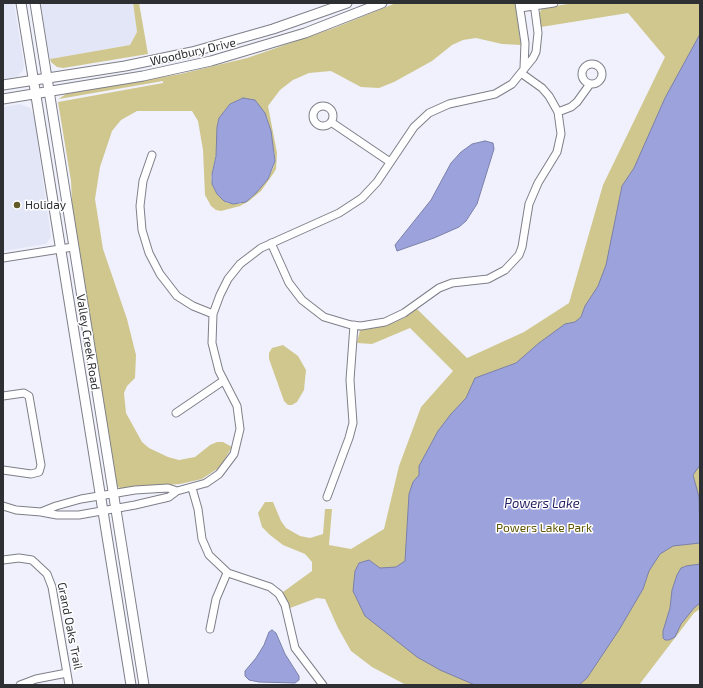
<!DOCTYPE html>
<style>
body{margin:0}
#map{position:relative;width:703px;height:688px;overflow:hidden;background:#f0f1fc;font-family:"Exo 2",sans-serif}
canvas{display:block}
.frame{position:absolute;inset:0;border:4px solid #2e2f33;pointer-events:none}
</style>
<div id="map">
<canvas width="703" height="688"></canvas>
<div class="frame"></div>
</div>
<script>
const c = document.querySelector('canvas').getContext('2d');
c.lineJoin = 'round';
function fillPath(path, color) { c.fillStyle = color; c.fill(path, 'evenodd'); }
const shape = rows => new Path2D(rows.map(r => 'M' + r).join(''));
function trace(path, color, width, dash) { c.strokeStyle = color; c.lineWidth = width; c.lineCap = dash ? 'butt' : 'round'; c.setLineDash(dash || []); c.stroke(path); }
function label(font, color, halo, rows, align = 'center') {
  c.font = font + ' "Exo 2",sans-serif'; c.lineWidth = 3; c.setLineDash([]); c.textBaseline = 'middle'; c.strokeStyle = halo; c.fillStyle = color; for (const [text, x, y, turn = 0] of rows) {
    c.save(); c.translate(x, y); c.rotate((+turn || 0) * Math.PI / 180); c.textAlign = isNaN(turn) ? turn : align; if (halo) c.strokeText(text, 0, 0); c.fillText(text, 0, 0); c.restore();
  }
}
const built = shape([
 [3,3,14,3,24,65,23,70,18,76,3,80],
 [40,3,133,3,137,32,130,45,50,59],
 [20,104,30,108,34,116,51,237,46,244,3,251,3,107]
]);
const green = shape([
 [133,3,139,3,148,54,63,68,57,67,51,62,50,59,130,45,137,32],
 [396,3,515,3,521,45,502,44,476,38,463,40,452,45,432,61,394,82,379,88,361,87,331,71,309,73,293,80,280,90,268,106,277,153,276,169,273,174,261,191,249,201,240,206,221,211,216,210,211,206,205,195,203,150,198,121,192,111,137,111,121,120,112,131,100,167,95,199,103,249,127,319,136,355,135,378,127,386,124,393,126,413,142,442,149,448,168,457,179,460,195,457,210,445,217,442,223,442,232,447,220,467,202,479,180,484,122,489,118,487,116,485,73,222,71,181,58,102,163,83,163,81,59,99,60,98,66,94,180,74,247,58,334,28],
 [247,98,267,117,275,156,274,166,268,179,251,198,240,204,227,203,217,194,212,184,211,177,217,150,217,127,219,118,230,104,240,99],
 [574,3,700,3,700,609,694,613,639,685,406,685,372,667,351,651,338,628,325,599,317,598,290,608,283,592,312,571,312,562,305,554,283,545,270,535,262,527,258,513,265,502,273,502,281,521,286,528,300,536,310,538,323,534,325,509,332,509,329,545,351,549,384,529,399,466,421,407,453,371,410,328,372,344,357,343,360,330,388,325,404,318,417,309,467,358,524,332,569,303,603,185,665,57,628,13,541,27,539,14,542,8],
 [283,345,298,356,306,370,304,390,297,402,292,405,288,405,284,401,269,359,269,353,272,348]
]);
const water = shape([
 [700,34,700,465,693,475,699,497,700,543,673,546,660,554,649,571,643,589,619,630,587,678,579,685,475,685,440,670,417,657,365,616,353,591,355,571,359,563,369,560,380,568,396,567,405,561,409,494,413,482,419,475,419,466,438,431,451,414,466,398,475,378,516,363,539,343,565,324,575,322,581,317,585,306,598,286,606,265,622,186,634,168,665,98,700,34],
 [243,98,255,100,265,113,271,131,275,161,268,179,256,193,246,202,233,204,224,201,217,194,212,184,212,174,216,156,217,127,219,118,230,104,243,98],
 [485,141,493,143,494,149,477,204,466,221,459,227,434,238,397,251,395,245,431,200,451,163,461,152,472,144,485,141],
 [700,564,700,603,694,608,681,624,675,637,669,640,665,640,663,638,663,631,670,608,672,590,677,575,681,568,686,566,700,564],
 [272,630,276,633,285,654,299,676,299,680,295,683,259,682,249,680,245,676,245,671,256,658,264,645,269,632,272,630]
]);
const minor = shape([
 [519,3,525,43,524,68],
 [520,8,554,3],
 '582 74a10 10 0 1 1 20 0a10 10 0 1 1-20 0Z',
 '313 116a10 10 0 1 1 20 0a10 10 0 1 1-20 0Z',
 [558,112,571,107,577,102,590,84],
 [331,122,390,162],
 [152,155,143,181,140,206,142,230,149,253,160,274,177,296,193,306,213,314],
 [271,243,289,283,302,300,324,317,351,325,361,326,385,322,404,313,439,288,452,283,488,279,505,270,519,255,522,247,529,204,538,183,557,152,561,134,558,112,549,96,542,88,521,73],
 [3,258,73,247],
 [3,396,24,393,29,396,41,465,39,472,31,474,3,470],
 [176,413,223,381],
 [192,488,198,509,202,539,209,555,228,573,270,587,279,594,285,605,295,648,323,685],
 [327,497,349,438,353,423,350,380,354,325],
 [3,506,16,510,41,512,57,515,79,515,135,505,169,497,177,491,206,483,219,474,234,454,240,429,237,406,219,371,212,343,213,314,220,295,228,279,240,264,261,248,339,213,362,198,377,182,414,127,429,113,449,104,495,94,512,84,533,58,536,52,538,33,534,3],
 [41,512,56,506,81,499,135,490,168,488,177,491],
 [3,560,19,558,32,560,47,574,52,587,69,685],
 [210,629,216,599,227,573],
 [20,685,36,679,67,673]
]);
const secondary = shape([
 [21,3,131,685],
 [35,3,144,685],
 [3,85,125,66,192,52,273,29,347,3],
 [3,99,143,76,211,61,305,33,382,3]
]);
const markers = [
 [17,205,4,"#635b27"]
];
const streetNames = [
 ["Woodbury Drive",193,52,-13],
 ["Valley Creek Road",88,342,81],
 ["Grand Oaks Trail",70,626,79]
];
const poiNames = [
 ["Holiday",25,205]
];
const parkNames = [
 ["Powers Lake Park",544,528]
];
const waterNames = [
 ["Powers Lake",542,504]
];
fillPath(built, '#e3e6f7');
fillPath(green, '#d0c78f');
fillPath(water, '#9ca3dc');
trace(water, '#7b80a9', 1);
trace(minor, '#7e7f88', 9);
trace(secondary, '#7e7f88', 11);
trace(minor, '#fff', 7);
trace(secondary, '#fff', 9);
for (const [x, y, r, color] of markers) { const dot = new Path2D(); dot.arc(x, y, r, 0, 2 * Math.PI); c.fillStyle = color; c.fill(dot); trace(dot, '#fff', 1.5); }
label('12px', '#2e2f33', '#fff', streetNames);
label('12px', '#2e2f33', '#fff', poiNames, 'left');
label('12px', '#605503', '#fff', parkNames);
label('italic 13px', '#231f62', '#fff', waterNames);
</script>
